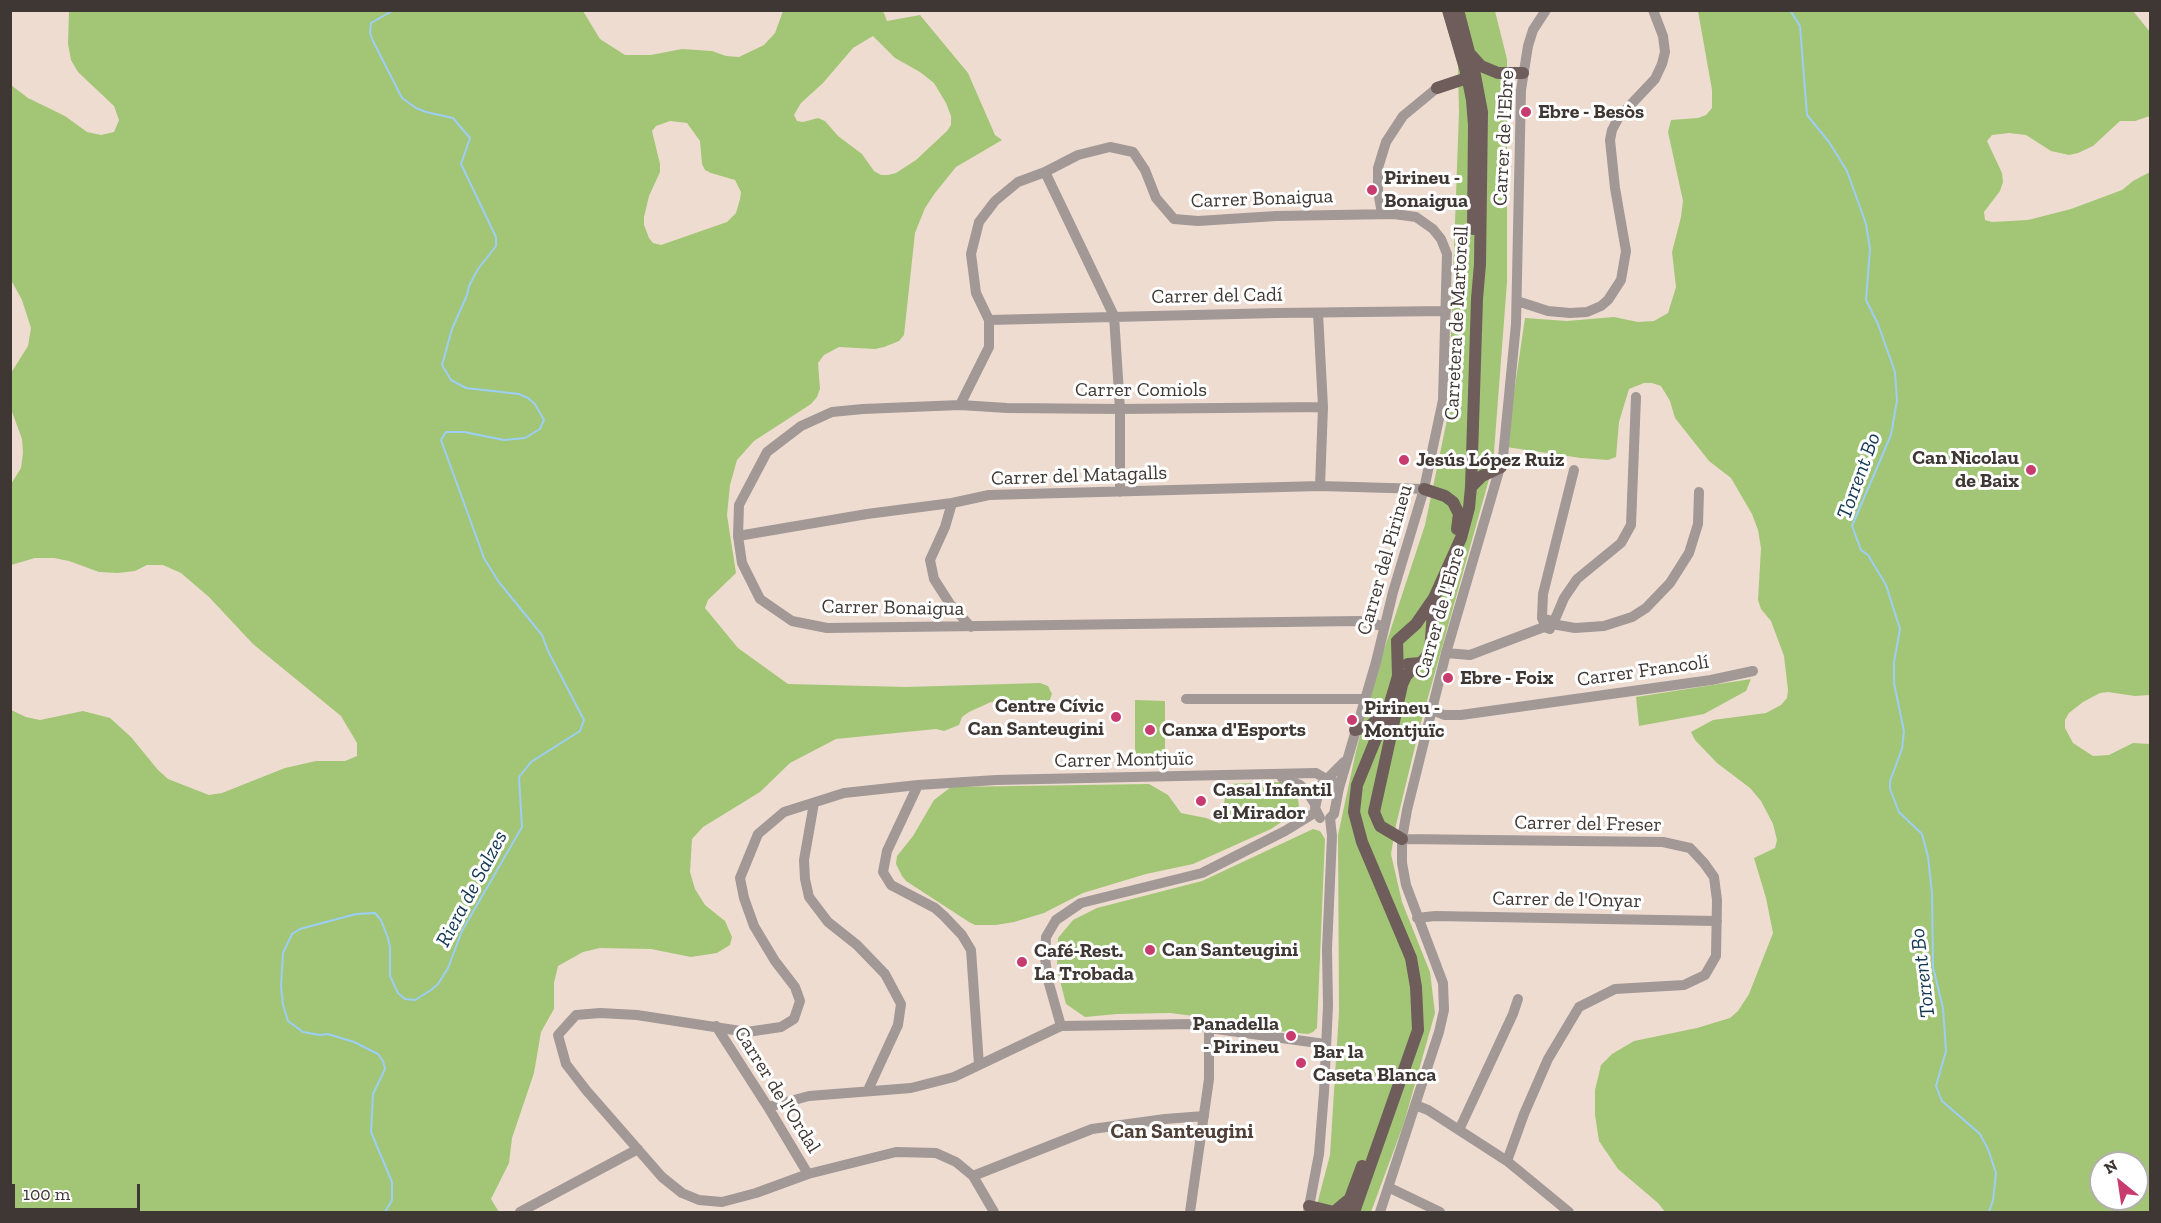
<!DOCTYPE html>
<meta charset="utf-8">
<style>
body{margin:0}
#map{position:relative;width:2161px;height:1223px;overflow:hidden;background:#efdcd1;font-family:"Zilla Slab",serif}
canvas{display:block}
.frame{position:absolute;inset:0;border:12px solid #3f3733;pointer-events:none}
.north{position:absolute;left:2089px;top:1151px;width:60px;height:60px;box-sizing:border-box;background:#fff;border:2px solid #b2afad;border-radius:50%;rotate:330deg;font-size:16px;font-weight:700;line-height:24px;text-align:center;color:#3f3733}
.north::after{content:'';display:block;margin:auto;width:21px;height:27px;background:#c73b6e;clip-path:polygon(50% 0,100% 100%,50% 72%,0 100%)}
.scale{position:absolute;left:12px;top:1184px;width:128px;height:27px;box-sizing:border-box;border:3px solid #3f3733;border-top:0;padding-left:8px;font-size:18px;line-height:21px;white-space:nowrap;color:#3f3733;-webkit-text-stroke:4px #fff;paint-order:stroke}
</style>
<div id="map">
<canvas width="2161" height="1223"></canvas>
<div class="frame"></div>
<div class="north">N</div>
<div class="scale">100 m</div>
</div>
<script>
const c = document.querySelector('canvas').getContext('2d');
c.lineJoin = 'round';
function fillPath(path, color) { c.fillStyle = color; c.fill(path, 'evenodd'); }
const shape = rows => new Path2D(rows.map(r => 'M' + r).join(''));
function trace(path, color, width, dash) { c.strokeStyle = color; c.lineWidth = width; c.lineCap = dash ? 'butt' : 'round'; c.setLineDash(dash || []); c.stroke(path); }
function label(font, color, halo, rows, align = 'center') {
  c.font = font + ' "Zilla Slab",serif'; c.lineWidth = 6; c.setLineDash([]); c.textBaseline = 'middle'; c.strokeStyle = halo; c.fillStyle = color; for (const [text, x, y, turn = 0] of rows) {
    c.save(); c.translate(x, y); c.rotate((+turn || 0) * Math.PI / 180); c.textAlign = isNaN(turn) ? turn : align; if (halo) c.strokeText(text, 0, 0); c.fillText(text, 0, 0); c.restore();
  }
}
const green = shape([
 [69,11,583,11,600,39,625,55,651,55,682,49,712,51,726,56,739,57,764,45,775,33,783,11,883,11,887,21,920,15,968,73,995,135,1002,140,956,167,935,193,925,208,915,233,904,335,899,341,884,347,875,349,839,347,824,355,818,363,820,389,817,397,811,404,754,441,737,460,730,485,727,515,736,573,708,600,705,608,738,648,788,684,906,687,1040,683,1048,686,1052,694,1049,702,1016,704,991,702,969,712,962,717,959,725,944,731,936,729,836,739,790,763,760,792,703,827,692,839,690,872,695,889,705,905,725,921,732,937,730,945,717,953,691,957,651,949,600,948,583,952,558,966,554,983,554,1009,541,1032,534,1073,512,1138,509,1163,491,1199,499,1212,11,1212,11,710,26,717,40,720,83,711,110,718,131,737,158,770,168,779,209,795,222,793,285,768,316,761,345,761,357,756,357,743,341,716,253,644,209,597,181,573,163,565,147,565,135,571,118,573,99,572,69,561,54,558,35,558,11,565,11,484,21,468,23,453,22,439,11,409,11,373,28,346,31,328,22,300,11,280,11,85,28,98,65,116,87,132,101,135,114,132,119,120,114,106,78,72,71,60,68,44],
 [873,36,895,58,920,72,934,83,946,103,951,116,951,125,947,131,916,160,896,173,888,175,881,175,874,171,862,154,838,136,825,121,818,118,803,122,797,121,794,115,801,103,823,83,853,48],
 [670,121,687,123,700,141,702,164,705,170,711,173,735,180,741,192,740,199,736,213,727,222,661,245,653,243,649,238,644,225,644,217,649,196,660,172,660,164,652,131,656,126],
 [1442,11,1495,11,1507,59,1507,282,1493,465,1420,726,1396,825,1391,854,1402,902,1430,972,1435,1013,1404,1123,1371,1212,1315,1212,1330,1155,1339,1012,1338,835,1356,751,1378,668,1425,525,1448,415,1459,112,1458,65],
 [1698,11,2133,11,2150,32,2150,116,2135,121,2120,121,2093,146,2078,153,2069,155,2051,151,2026,135,2009,133,1992,135,1987,141,2002,173,2003,182,2000,191,1984,212,1985,220,1992,222,2028,220,2071,209,2122,190,2133,181,2150,172,2150,695,2135,696,2108,692,2100,693,2083,702,2069,713,2065,720,2065,728,2073,743,2093,756,2109,755,2133,743,2150,744,2150,1212,1665,1212,1658,1203,1618,1169,1599,1141,1595,1115,1595,1090,1601,1065,1612,1054,1634,1041,1697,1028,1730,1018,1738,1011,1749,994,1773,933,1766,898,1754,858,1775,848,1777,840,1773,824,1761,801,1750,788,1717,763,1695,740,1691,732,1713,720,1766,713,1781,705,1787,698,1788,690,1784,656,1771,621,1761,609,1758,600,1761,548,1758,530,1752,514,1731,478,1709,461,1675,418,1670,401,1661,386,1652,383,1644,383,1629,389,1619,422,1616,457,1608,460,1581,458,1506,447,1525,318,1567,321,1614,317,1638,322,1654,321,1668,313,1676,287,1672,252,1681,217,1683,201,1668,132,1671,120,1698,118,1706,115,1712,108,1712,90],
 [2101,1163,2137,1163,2137,1199,2101,1199],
 [1751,679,1746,691,1704,714,1639,726,1636,697],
 [1135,700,1165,701,1165,759,1135,760],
 [1280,782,1289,784,1297,792,1299,806,1289,817,1271,829,1193,864,1146,874,1083,893,1044,913,1014,922,996,925,975,925,969,922,906,881,902,876,896,864,897,856,913,836,934,800,951,787,1149,784,1168,795,1181,813,1206,818,1221,824,1227,784],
 [1313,829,1320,831,1325,839,1317,1028,1313,1032,1308,1034,1279,1031,1194,1016,1170,1013,1117,1014,1085,1017,1066,1004,1057,969,1058,938,1073,920,1097,908,1202,881]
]);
const stream = shape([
 [1790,10,1800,26,1807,115,1829,142,1847,171,1866,224,1870,249,1866,300,1878,324,1895,372,1897,400,1891,435,1852,526,1861,550,1868,555,1886,585,1900,629,1894,662,1894,683,1904,731,1902,749,1890,781,1890,789,1899,812,1922,834,1928,857,1932,893,1933,967,1943,1008,1946,1051,1936,1086,1942,1101,1980,1134,1988,1149,1996,1173,1993,1200,1989,1212],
 [385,1212,392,1200,392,1182,371,1132,373,1094,385,1069,383,1061,378,1054,354,1042,328,1034,320,1035,303,1032,288,1021,283,1005,281,986,283,953,292,934,300,929,356,914,375,913,381,920,388,938,390,947,390,976,398,993,405,999,415,1000,431,990,438,984,448,968,462,931,522,827,519,777,531,762,580,731,584,720,548,651,542,635,498,581,484,558,441,440,446,432,464,432,504,440,525,438,540,429,544,420,535,404,528,398,519,394,466,388,451,380,442,365,452,329,467,295,469,286,478,269,496,246,496,237,461,164,470,138,453,118,426,112,416,108,402,98,373,41,370,33,371,23,394,10]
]);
const minor = shape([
 [1045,172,1114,316,1120,409,1120,492],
 [1382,214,1378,191,1378,168,1386,142,1403,116,1437,88],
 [1517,301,1548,311,1570,313,1587,312,1601,306,1608,300,1621,280,1626,251,1615,188,1610,140,1612,130,1619,117,1655,79,1662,64,1665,52,1663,36,1653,10],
 [1318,313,1323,407,1320,486],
 [989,320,1277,313,1446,311],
 [960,405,989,347,989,320,976,293,971,254,979,222,995,201,1018,182,1045,172,1078,155,1110,147,1133,152,1145,170,1156,198,1174,219,1198,221,1276,216,1394,214,1416,217,1433,229,1441,239,1447,254,1443,400,1424,489,1393,592,1376,662,1339,788],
 [1323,407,1120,409,1007,408,960,405,863,409,832,412,801,426,767,452,739,505,738,536,742,563,760,599,792,621,827,628,1359,621,1383,626],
 [952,503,945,527,930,560,934,579,950,604,971,627],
 [738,536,867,514,952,503,989,495,1320,486,1424,489],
 [1551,622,1556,617,1564,598,1577,579,1621,543,1631,525,1636,397],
 [1544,623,1542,618,1543,594,1574,470],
 [1544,627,1544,623,1548,620,1552,624,1575,628,1604,626,1632,617,1646,608,1670,583,1689,553,1698,524,1699,492],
 [1446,653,1470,655,1544,627,1550,629],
 [1186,699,1364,699],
 [1432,710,1444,715,1461,715,1711,680,1753,671],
 [1282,778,1300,785,1308,793,1315,804],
 [918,785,887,851,883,872,891,885,935,908,944,916,962,935,971,950,979,1065],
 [814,803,804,860,805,879,809,897,828,922,857,945,885,974,901,1004,898,1025,868,1090],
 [1320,818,1315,808,1320,786,1344,762],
 [1402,839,1663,842,1690,848,1704,863,1714,877,1717,900,1716,956,1705,975,1684,985,1615,989,1579,1007,1548,1059,1524,1114,1507,1161],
 [1417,918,1435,916,1717,921],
 [716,1026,768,1107,808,1174],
 [1061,1026,1048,980,1045,958,1046,937,1056,920,1081,903,1202,873,1285,831,1316,812],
 [1415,1105,1428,1110,1507,1161,1569,1212],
 [768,1107,809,1096,911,1088,954,1077,1061,1026,1194,1024,1209,1028,1325,1044],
 [1459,1130,1513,1014,1518,999],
 [973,1176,1092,1129,1165,1119,1204,1116],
 [1388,1187,1440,1212],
 [520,1212,638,1149],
 [994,1212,973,1176,956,1162,936,1153,896,1152,808,1174,756,1193,722,1202,699,1200,682,1193,662,1177,586,1090,566,1064,558,1035,576,1015,600,1013,637,1015,747,1032,781,1027,794,1019,800,1001,795,987,775,961,754,926,744,898,740,878,758,834,784,812,844,793,918,785,996,780,1316,773,1328,780,1334,782,1339,788,1334,814,1330,818,1332,836,1327,949,1328,1005,1324,1092,1319,1154,1308,1212],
 [1190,1212,1209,1079,1209,1028],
 [1380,1212,1439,1032,1444,1010,1443,983,1406,885,1402,863,1402,839,1407,810,1446,653,1503,457,1516,324,1521,90,1528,46,1533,30,1546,10]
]);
const major = shape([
 [1448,10,1467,75,1472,100,1474,125,1473,229],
 [1471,55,1481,66,1498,73,1523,73],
 [1437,88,1464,79,1469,69],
 [1471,487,1482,476,1501,467],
 [1424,489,1445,496,1453,502,1459,514,1457,529],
 [1408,664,1421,663,1430,652,1434,599],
 [1402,685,1374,812,1380,826,1402,839],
 [1399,691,1406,676,1416,665],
 [1355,730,1370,726,1388,710,1398,676,1397,641,1416,624,1434,598,1461,538,1469,508,1471,487,1477,299,1480,264,1482,112,1475,75,1458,10],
 [1309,1206,1334,1212,1347,1201],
 [1345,1212,1362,1166],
 [1354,1212,1418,1030,1416,987,1411,958,1362,842,1354,812,1357,785,1386,714]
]);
const markers = [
 [1526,112,6,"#c73b6e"],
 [1372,190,6,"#c73b6e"],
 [1404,460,6,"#c73b6e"],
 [2031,470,6,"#c73b6e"],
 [1448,678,6,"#c73b6e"],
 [1116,717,6,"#c73b6e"],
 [1352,720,6,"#c73b6e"],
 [1150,730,6,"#c73b6e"],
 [1201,801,6,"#c73b6e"],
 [1150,950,6,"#c73b6e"],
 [1022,962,6,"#c73b6e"],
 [1291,1036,6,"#c73b6e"],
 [1301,1063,6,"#c73b6e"]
];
const poiNames = [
 ["Ebre - Besòs",1538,112],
 ["Pirineu -",1384,178],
 ["Bonaigua",1384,201],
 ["Can Nicolau",2019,458,"right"],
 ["de Baix",2019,481,"right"],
 ["Jesús López Ruiz",1416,460],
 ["Ebre - Foix",1460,678],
 ["Centre Cívic",1104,706,"right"],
 ["Can Santeugini",1104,729,"right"],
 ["Pirineu -",1364,708],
 ["Montjuïc",1364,731],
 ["Canxa d'Esports",1162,730],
 ["Casal Infantil",1213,790],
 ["el Mirador",1213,813],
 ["Can Santeugini",1162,950],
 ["Café-Rest.",1034,951],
 ["La Trobada",1034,974],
 ["Panadella",1279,1024,"right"],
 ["- Pirineu",1279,1047,"right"],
 ["Bar la",1313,1052],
 ["Caseta Blanca",1313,1075]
];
const streetNames = [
 ["Carrer de l'Ebre",1504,138,-87],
 ["Carrer Bonaigua",1262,199,-2],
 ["Carrer del Cadí",1217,296,-1],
 ["Carretera de Martorell",1457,323,-87],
 ["Carrer Comiols",1141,390],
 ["Carrer del Matagalls",1079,476,-2],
 ["Carrer del Pirineu",1385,560,-74],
 ["Carrer Bonaigua",893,608,1],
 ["Carrer de l'Ebre",1440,613,-74],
 ["Carrer Francolí",1643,671,-8],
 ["Carrer Montjuïc",1124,760,-1],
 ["Carrer del Freser",1588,824,1],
 ["Carrer de l'Onyar",1567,900,1],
 ["Carrer de l'Ordal",777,1090,58]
];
const waterNames = [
 ["Torrent Bo",1859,476,-70],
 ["Riera de Salzes",472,889,-62],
 ["Torrent Bo",1923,973,-97]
];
const neighbourhoodNames = [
 ["Can Santeugini",1182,1132]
];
fillPath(green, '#a2c675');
trace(stream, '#9ccef6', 2);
trace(minor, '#a29896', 10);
trace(major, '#6e5d5a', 12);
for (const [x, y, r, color] of markers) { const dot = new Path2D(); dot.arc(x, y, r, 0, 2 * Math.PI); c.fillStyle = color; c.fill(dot); trace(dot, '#fff', 2); }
label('bold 20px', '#3f3733', '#fff', poiNames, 'left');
label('20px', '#3f3733', '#fff', streetNames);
label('italic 21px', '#123752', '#fff', waterNames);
label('bold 21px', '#504037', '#fff', neighbourhoodNames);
</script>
